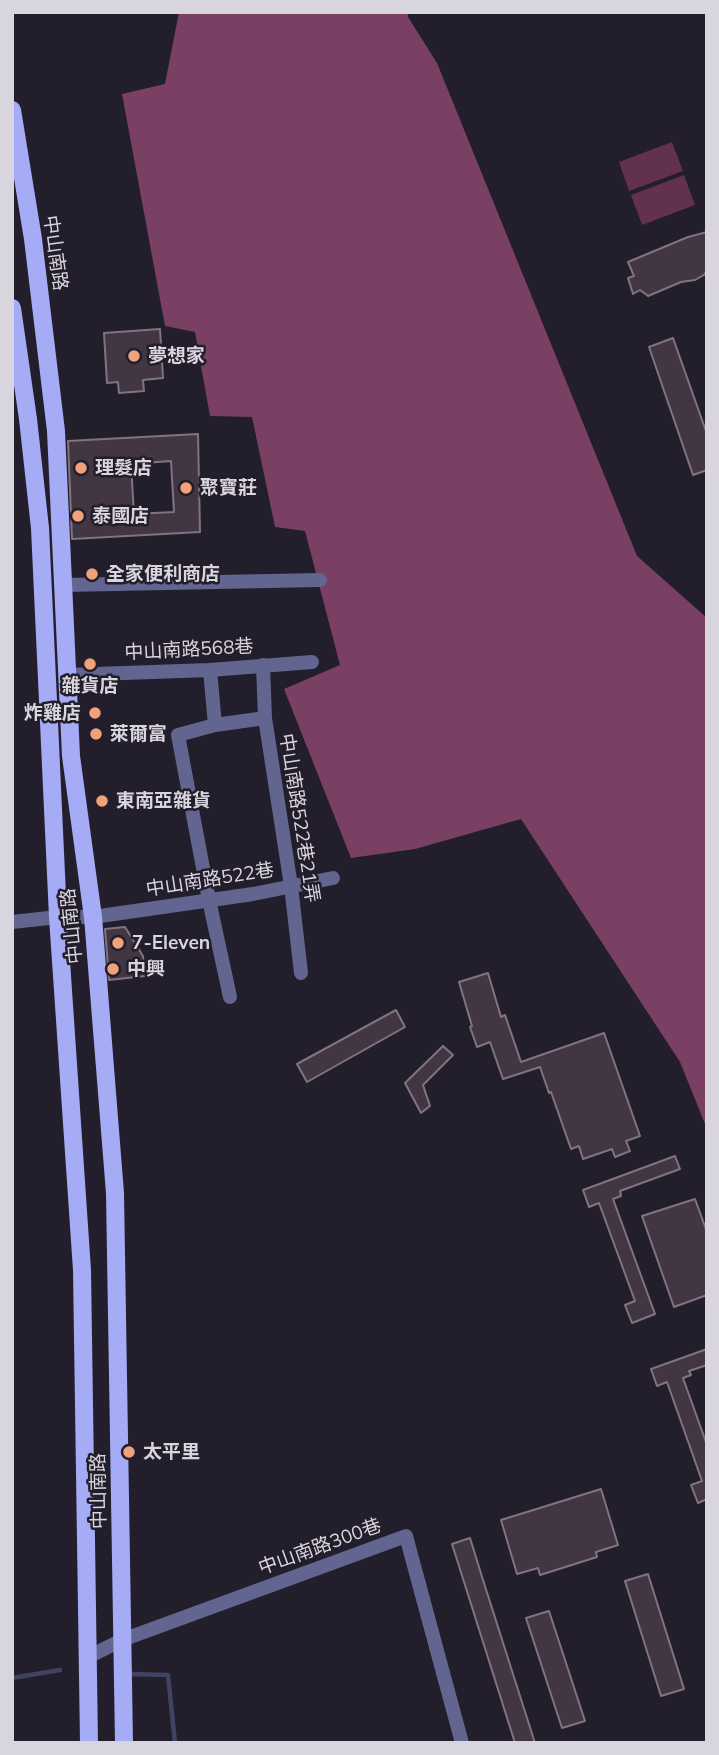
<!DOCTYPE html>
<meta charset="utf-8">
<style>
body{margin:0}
#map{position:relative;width:719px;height:1755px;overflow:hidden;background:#231e2b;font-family:Mulish,sans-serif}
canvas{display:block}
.frame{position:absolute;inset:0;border:14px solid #d8d5de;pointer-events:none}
</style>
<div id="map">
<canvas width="719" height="1755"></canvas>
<div class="frame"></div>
</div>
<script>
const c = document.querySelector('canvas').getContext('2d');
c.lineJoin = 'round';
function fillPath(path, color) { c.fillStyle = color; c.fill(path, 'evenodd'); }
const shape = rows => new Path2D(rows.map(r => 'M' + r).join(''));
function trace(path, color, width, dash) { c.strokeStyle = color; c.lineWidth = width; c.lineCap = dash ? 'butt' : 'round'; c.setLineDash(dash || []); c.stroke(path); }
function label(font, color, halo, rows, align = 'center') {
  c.font = font + ' Mulish,"Noto Sans TC",sans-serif'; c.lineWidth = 5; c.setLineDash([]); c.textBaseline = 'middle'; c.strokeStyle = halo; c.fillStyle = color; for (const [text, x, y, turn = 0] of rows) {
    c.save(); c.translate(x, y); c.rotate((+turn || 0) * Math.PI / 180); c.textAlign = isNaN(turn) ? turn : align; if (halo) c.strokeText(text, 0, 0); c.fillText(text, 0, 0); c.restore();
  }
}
const green = shape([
 [672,142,683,171,629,191,619,162],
 [684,175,695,205,642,225,631,195]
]);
const forest = shape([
 [179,12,408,12,408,17,437,63,637,556,707,618,707,1129,680,1062,521,819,415,849,351,858,284,689,340,665,305,531,275,527,252,417,210,416,195,332,165,326,122,94,165,84]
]);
const stream = shape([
 [129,1674,168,1675,175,1743],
 [12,1678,60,1670]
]);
const building = shape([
 [707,232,707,270,704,275,695,280,681,282,648,296,640,290,633,294,628,278,634,276,628,262,688,237,707,232],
 [160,329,163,378,143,380,144,391,119,393,118,382,107,383,104,333,160,329],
 [673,338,707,434,707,470,693,475,649,347,673,338],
 [198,434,200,532,72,539,68,441,198,434],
 [171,461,174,512,134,514,131,464,171,461],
 [125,927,143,956,145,976,109,980,105,929,125,927],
 [488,973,501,1017,505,1015,521,1062,604,1033,640,1136,626,1141,630,1151,615,1157,612,1149,583,1159,579,1146,571,1149,551,1092,549,1093,540,1067,503,1079,490,1042,477,1047,470,1027,472,1026,459,982,488,973],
 [396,1010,405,1027,307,1082,297,1064,396,1010],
 [443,1046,453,1055,423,1085,430,1106,421,1113,405,1083,443,1046],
 [675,1156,680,1169,620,1191,621,1196,613,1199,655,1314,632,1323,625,1305,635,1301,599,1203,589,1207,583,1190,675,1156],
 [695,1199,707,1232,707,1295,674,1307,642,1216,695,1199],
 [707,1349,707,1365,689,1371,691,1375,683,1378,707,1445,707,1499,698,1503,691,1485,702,1481,667,1382,657,1386,651,1369,707,1349],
 [601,1489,618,1545,596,1552,597,1557,540,1575,538,1568,517,1574,501,1520,601,1489],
 [470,1538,483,1580,535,1743,515,1743,452,1544,470,1538],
 [648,1574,684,1689,661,1696,625,1581,648,1574],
 [549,1611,585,1721,562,1728,526,1618,549,1611]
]);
const minor = shape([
 [63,585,320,580],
 [263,665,265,718],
 [210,670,215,725],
 [67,675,210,670,312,662],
 [12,922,58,917,93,917,253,894,333,878],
 [230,997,209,900,178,735,215,725,265,718,291,886,301,973],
 [88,1657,122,1640,406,1536,462,1743]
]);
const primary = shape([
 [12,110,33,239,56,431,71,756,93,917,115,1193,124,1743],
 [12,308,28,419,40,528,58,917,82,1270,89,1743]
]);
const markers = [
 [134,356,7,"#f0a27a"],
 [81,468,7,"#f0a27a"],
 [186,488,7,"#f0a27a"],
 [78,516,7,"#f0a27a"],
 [92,574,7,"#f0a27a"],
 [90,664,7,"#f0a27a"],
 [95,713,7,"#f0a27a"],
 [96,734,7,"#f0a27a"],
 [102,801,7,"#f0a27a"],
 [118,943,7,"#f0a27a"],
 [113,969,7,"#f0a27a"],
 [129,1452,7,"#f0a27a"]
];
const streetNames = [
 ["中山南路",55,253,82],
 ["中山南路568巷",189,650,-3],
 ["中山南路522巷21弄",299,818,81],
 ["中山南路522巷",210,880,-9],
 ["中山南路",72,926,-96],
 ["中山南路",99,1491,-91],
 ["中山南路300巷",320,1547,-20]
];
const poiNames = [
 ["夢想家",148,356],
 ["理髮店",95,468],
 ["聚寶莊",200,488],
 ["泰國店",92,516],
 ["全家便利商店",106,574],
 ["雜貨店",90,686,"center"],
 ["炸雞店",81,713,"right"],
 ["萊爾富",110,734],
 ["東南亞雜貨",116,801],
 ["7-Eleven",132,943],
 ["中興",127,969],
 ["太平里",143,1452]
];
fillPath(green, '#633150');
fillPath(forest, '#7a4064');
trace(stream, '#414365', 4.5);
fillPath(building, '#413642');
trace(building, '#807482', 2);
trace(minor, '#616590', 14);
trace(primary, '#a5abf4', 18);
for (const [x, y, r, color] of markers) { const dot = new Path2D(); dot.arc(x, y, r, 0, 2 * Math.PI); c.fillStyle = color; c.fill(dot); trace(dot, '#231e2b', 2.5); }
label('19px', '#d8d5de', '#231e2b', streetNames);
label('bold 19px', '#d8d5de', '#231e2b', poiNames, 'left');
</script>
